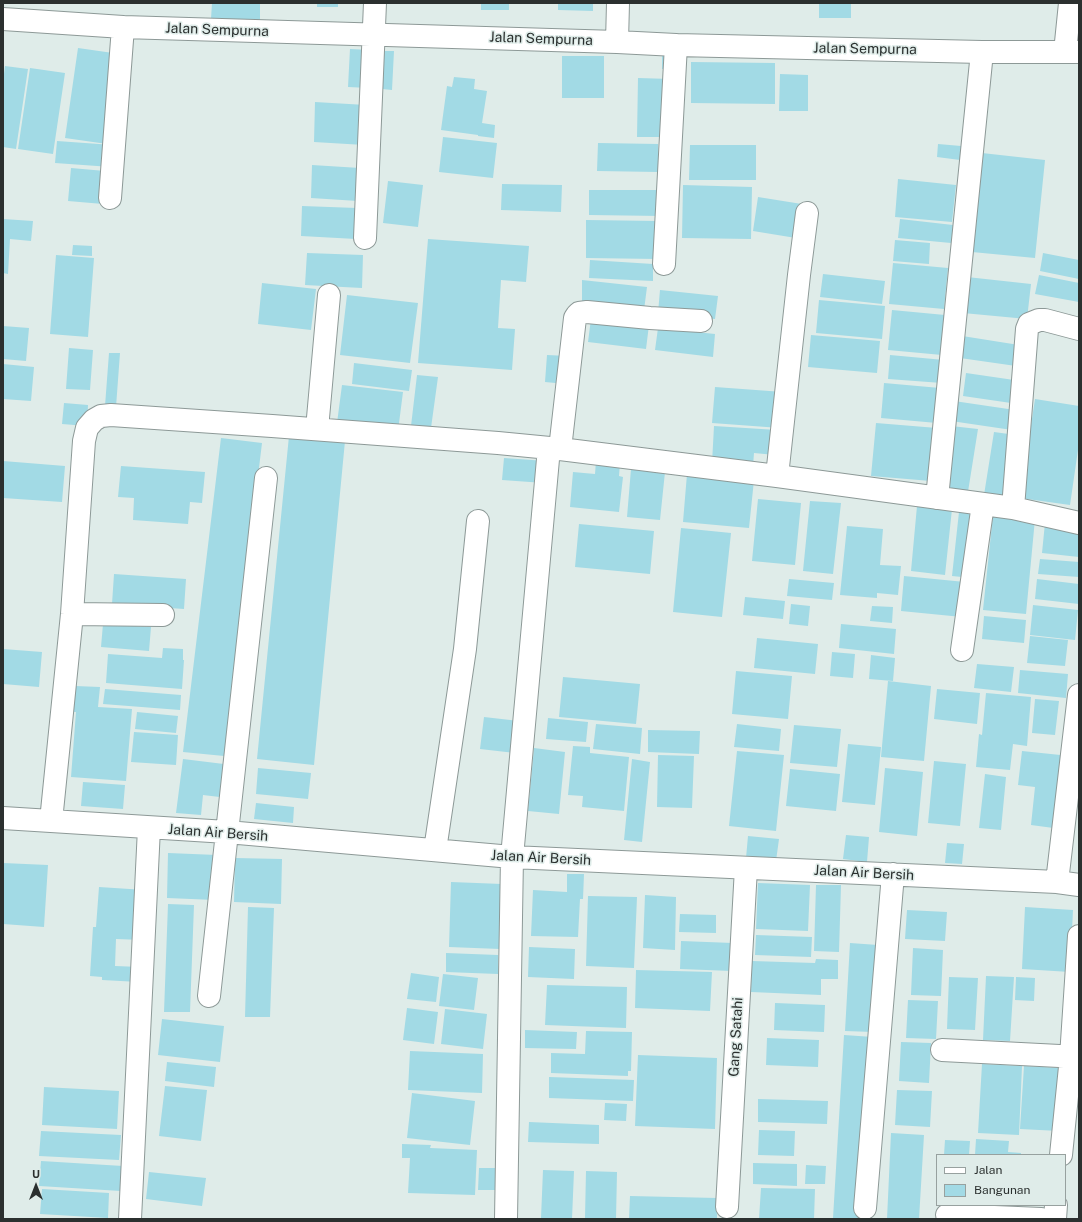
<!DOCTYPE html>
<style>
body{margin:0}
#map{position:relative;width:1082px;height:1222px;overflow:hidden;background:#dfece9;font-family:"Public Sans",sans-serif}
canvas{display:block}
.frame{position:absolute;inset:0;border:4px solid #2b302f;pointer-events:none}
.legend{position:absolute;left:936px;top:1154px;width:130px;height:52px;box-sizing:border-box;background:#dfece9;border:1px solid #97a19f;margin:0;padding:5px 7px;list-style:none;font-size:12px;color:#2b302f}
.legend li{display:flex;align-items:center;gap:8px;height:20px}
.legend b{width:20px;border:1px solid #97a19f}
.north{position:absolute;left:16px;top:1166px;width:40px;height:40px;-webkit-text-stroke:3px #dfece9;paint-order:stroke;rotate:0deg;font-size:11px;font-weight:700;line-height:16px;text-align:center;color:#2b302f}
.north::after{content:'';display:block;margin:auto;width:14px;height:18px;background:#2b302f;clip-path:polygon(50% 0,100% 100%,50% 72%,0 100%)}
</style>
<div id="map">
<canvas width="1082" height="1222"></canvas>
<div class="frame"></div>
<ul class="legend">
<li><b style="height:5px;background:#fff"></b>Jalan</li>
<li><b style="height:11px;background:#a2dae5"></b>Bangunan</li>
</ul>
<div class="north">U</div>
</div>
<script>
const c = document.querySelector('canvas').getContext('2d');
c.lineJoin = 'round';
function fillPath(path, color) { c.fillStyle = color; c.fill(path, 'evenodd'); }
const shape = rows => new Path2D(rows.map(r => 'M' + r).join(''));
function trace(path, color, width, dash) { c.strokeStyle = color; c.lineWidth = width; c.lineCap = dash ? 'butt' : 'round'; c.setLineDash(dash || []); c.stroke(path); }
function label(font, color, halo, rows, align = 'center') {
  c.font = font + ' "Public Sans",sans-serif'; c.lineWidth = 3; c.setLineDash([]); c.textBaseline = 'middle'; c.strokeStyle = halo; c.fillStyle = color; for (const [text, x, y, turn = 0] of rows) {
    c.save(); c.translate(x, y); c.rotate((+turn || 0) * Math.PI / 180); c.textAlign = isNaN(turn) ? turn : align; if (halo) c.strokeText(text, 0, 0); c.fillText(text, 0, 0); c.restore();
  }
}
const building = shape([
 [212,3,260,3,260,20,211,19],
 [317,3,338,3,338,7,317,7],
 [481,3,509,3,509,10,481,10],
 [558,3,593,3,593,11,558,10],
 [819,3,851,3,851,18,819,18],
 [78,48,120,54,107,144,65,138],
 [350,49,370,50,369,88,348,87],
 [383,51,394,51,392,90,382,89],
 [662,54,670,54,670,69,662,69],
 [562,56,604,56,604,98,562,98],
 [691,62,775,63,775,104,691,103],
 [5,66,28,69,16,149,3,147,3,82],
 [30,68,65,73,53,154,18,149],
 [780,74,808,75,808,111,779,111],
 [454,77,475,79,474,89,487,91,482,123,495,125,494,138,478,136,478,135,441,130,447,86,452,87],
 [638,78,671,79,670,137,637,137],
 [315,102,366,105,364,145,314,142],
 [443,137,497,143,493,178,439,172],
 [57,141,113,145,111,167,55,163],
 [598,143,658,144,658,172,597,171],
 [938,144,961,146,960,160,937,157],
 [690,145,756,145,756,180,689,180],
 [982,153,1045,160,1035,258,972,252],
 [312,165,360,168,358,201,311,198],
 [71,168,105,171,103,204,68,201],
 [898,179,956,185,952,222,895,217],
 [388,181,423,185,418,227,383,223],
 [502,184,562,185,561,212,501,210],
 [683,185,752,187,751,239,682,238],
 [589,190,663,190,662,216,589,215],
 [758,197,808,205,802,239,753,231],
 [302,206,357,208,356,239,301,236],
 [3,219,33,221,31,241,10,239,8,274,3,273],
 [900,219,953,225,951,243,898,238],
 [586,220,659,221,658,259,586,258],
 [428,239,529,246,526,282,501,280,498,328,515,329,512,370,418,363],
 [895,240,930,243,929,264,893,261],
 [73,245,92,246,92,256,72,255],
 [307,253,363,255,362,288,305,285],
 [1043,253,1079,260,1079,279,1040,271],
 [56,255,94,258,88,337,50,334],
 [590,260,653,264,653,281,589,278],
 [893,263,948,268,944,309,889,304],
 [823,274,885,281,882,304,820,297],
 [1039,275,1079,283,1079,302,1035,294],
 [967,277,1031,284,1027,319,963,313],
 [582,280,647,287,644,310,582,311],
 [262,283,316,289,311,330,258,324],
 [660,290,718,296,715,319,658,313],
 [347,295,418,303,410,363,340,355],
 [819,300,885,306,882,339,816,333],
 [892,310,945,315,942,355,888,350],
 [591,319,649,325,646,349,588,342],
 [3,326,29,328,26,361,3,359],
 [658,328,715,334,713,357,655,350],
 [811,335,880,341,877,373,808,367],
 [956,335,1019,345,1016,366,953,357],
 [69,348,93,350,90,390,66,389],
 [109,353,120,353,116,407,105,406],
 [547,355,568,356,566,384,545,382],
 [890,355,944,360,942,383,888,379],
 [354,363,412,370,409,391,352,384],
 [3,364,34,367,31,401,3,399],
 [966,373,1014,380,1011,403,963,396],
 [417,375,438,377,431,428,411,426],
 [884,383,940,388,937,423,881,418],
 [342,385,403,392,398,431,337,423],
 [715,387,783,392,780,428,712,423],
 [1035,399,1079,406,1079,443,1070,505,1020,498],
 [954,401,1015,410,1012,430,951,421],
 [64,403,88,405,87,426,62,424],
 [876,423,937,428,931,481,871,476],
 [714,426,777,430,775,455,754,453,753,466,712,463],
 [951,426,978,429,967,498,941,493],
 [994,432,1016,435,1006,498,984,495],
 [289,436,345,441,314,765,257,759],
 [221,438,262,443,224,756,183,752],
 [504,458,546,461,544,483,502,480],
 [3,461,65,466,62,502,3,498],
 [596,461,620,463,619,476,623,477,619,512,570,507,573,472,595,474],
 [121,466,205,472,202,503,190,502,188,524,133,520,134,498,118,497],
 [631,469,665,472,660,520,627,517],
 [687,474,754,480,749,528,683,522],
 [758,499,801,503,795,565,752,561],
 [810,501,841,503,833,574,803,571],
 [917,506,952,509,945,575,911,571],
 [959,512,978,514,972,578,952,576],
 [993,515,1035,519,1026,614,983,610],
 [1045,523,1079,526,1079,557,1042,553],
 [579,524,654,531,650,574,575,567],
 [847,526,883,529,880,565,901,566,898,595,877,593,877,598,840,595],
 [681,528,731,533,722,617,673,612],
 [1040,559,1079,562,1079,577,1038,574],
 [114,574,186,579,184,609,112,604],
 [904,576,965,582,962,617,901,611],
 [789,579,834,583,832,600,787,596],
 [1037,579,1079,584,1079,604,1035,599],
 [745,597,785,601,783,619,743,615],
 [791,604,810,606,808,626,789,624],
 [1033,605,1078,610,1075,640,1030,635],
 [872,606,893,607,892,623,870,621],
 [984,616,1026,620,1024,643,982,639],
 [103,624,151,627,149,651,101,647],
 [841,624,896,629,894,654,839,648],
 [1030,636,1068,640,1065,666,1027,663],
 [757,638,818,644,815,674,754,668],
 [163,648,183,649,183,660,184,660,182,689,106,683,108,654,162,658],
 [3,649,42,652,39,687,3,684],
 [832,652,855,654,853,678,830,676],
 [871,655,895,658,893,681,869,679],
 [977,664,1014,667,1011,692,974,688],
 [1020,670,1068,674,1066,698,1018,693],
 [736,671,792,676,788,719,732,714],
 [563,677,640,684,636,724,559,717],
 [888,681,931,686,924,761,881,757],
 [75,686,100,687,98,707,132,709,126,781,71,777,76,712,73,712],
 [105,689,181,695,180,710,103,704],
 [937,689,980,693,977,724,934,719],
 [986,693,1031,697,1027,746,1013,744,1010,770,976,767,979,734,982,735],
 [1035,699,1059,701,1055,735,1032,733],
 [137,712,178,716,176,733,135,729],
 [484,717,519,721,515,753,480,749],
 [548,718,588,722,586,742,546,739],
 [596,724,642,728,640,754,593,749],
 [737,724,781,729,779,751,734,747],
 [794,725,841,729,837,767,790,763],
 [648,730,700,731,699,754,648,752],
 [134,732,178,735,176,765,131,762],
 [848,744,881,747,875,805,842,802],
 [573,746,590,747,590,753,629,757,624,811,582,807,583,796,568,795],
 [534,748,565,752,559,814,528,811],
 [737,751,784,755,776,831,729,826],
 [1022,751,1070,756,1061,829,1031,825,1035,787,1018,785],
 [658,755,694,756,692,808,657,807],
 [183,759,232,765,228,798,203,795,201,815,176,813],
 [632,759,650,762,642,842,624,840],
 [934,761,966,764,960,826,928,823],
 [258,768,311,773,308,799,256,794],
 [885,768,923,772,917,836,879,832],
 [790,769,840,774,836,811,786,806],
 [985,774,1006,777,1001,830,979,828],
 [83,782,125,785,123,809,81,806],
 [256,803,294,807,293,823,254,819],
 [846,835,869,837,867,862,843,859],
 [748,836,779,839,776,861,746,858],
 [947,843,964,844,962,864,945,863],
 [168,853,217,855,215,900,167,898],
 [235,858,282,859,281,904,234,902],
 [3,863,48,865,44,927,3,924],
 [567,874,584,874,583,899,580,899,578,937,531,936,533,890,567,892],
 [451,882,502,884,500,949,449,947],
 [758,883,810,885,808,931,756,929],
 [816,885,841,885,839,952,814,951],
 [99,887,145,890,142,940,116,939,115,966,140,967,139,982,102,980,102,977,90,976,93,927,96,927],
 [645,895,676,897,675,950,643,948],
 [588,896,637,897,634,968,586,966],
 [168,904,194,905,190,1012,164,1012],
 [248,907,274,908,270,1017,245,1017],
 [1025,907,1073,910,1070,972,1022,969],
 [907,910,947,912,945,941,905,939],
 [680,914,716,915,716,933,679,932],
 [756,935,812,937,811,957,755,955],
 [681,941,733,943,732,971,680,969],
 [850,943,878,945,873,1032,845,1031],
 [529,947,575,949,574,979,528,977],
 [913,948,943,950,941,996,911,995],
 [446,953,498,955,498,974,446,972],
 [816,959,838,960,838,979,821,979,821,995,751,992,752,961,815,963],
 [636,970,712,972,710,1011,635,1008],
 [411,973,439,977,436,1002,407,999],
 [443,974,478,978,474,1010,439,1006],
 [986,976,1014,977,1010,1041,983,1040],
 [949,977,978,978,975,1030,947,1029],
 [1016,977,1035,978,1034,1001,1015,1000],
 [547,985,627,987,626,1028,545,1025],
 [908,1000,938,1001,936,1039,906,1038],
 [775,1003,825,1005,824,1032,774,1030],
 [407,1008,438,1012,434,1044,403,1040],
 [445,1009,487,1014,483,1049,441,1044],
 [162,1019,224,1026,220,1062,158,1055],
 [525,1030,577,1032,576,1049,525,1048],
 [586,1031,632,1032,631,1071,628,1071,628,1076,551,1073,551,1053,585,1054],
 [844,1035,873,1037,862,1219,833,1218],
 [767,1038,819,1040,818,1067,766,1065],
 [901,1042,931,1043,929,1083,899,1081],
 [410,1051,483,1054,482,1093,408,1090],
 [638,1055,717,1058,715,1129,635,1126],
 [167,1062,216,1067,214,1087,165,1081],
 [982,1064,1022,1066,1019,1135,978,1133],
 [1024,1066,1062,1068,1059,1131,1020,1129],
 [549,1077,634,1080,633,1101,549,1098],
 [165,1086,207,1090,201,1141,159,1136],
 [44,1087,119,1091,117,1129,42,1125],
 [897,1090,932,1091,930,1127,895,1125],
 [412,1093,475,1101,470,1145,407,1138],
 [758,1099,828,1101,827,1124,758,1122],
 [605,1103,627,1104,626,1121,604,1120],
 [529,1122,599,1125,599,1144,528,1142],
 [759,1130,795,1131,794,1156,758,1155],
 [41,1131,121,1135,119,1160,39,1156],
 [891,1133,924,1135,919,1219,887,1219],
 [976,1139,1009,1141,1008,1152,1021,1153,1021,1155,975,1155],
 [945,1140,970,1141,969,1155,944,1155],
 [402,1144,431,1145,430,1148,477,1150,475,1195,408,1193,410,1158,402,1158],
 [41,1161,123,1166,121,1191,39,1186],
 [753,1163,797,1164,797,1186,753,1184],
 [806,1165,826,1166,825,1184,805,1184],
 [479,1168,498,1168,498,1190,478,1190],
 [543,1170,574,1171,572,1219,541,1218],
 [586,1171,617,1172,616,1219,585,1218],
 [149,1172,206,1178,202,1206,146,1199],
 [761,1188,815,1189,814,1219,759,1219],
 [42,1189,109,1193,108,1218,40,1214],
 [630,1196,717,1198,717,1219,629,1219]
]);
const minor = shape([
 [3,19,123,27,617,42,676,45,982,52,1079,52],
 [617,42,618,3],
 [1065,52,1070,3],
 [110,198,123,27],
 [365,238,375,3],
 [664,264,676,45],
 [317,429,329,295],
 [560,449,575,318,577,315,579,313,587,312,650,318,701,321],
 [777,476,799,275,807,213],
 [937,498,982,52],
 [1013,508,1027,329,1029,324,1039,320,1045,320,1079,329],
 [72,614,163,615],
 [962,650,983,504],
 [3,818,227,832,512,857,1057,882,1079,885],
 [51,821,72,614,84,441,87,428,94,420,101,416,111,415,272,426,498,443,560,449,777,476,1013,508,1079,523],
 [435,850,465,649,478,521],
 [1057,882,1079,695],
 [209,996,266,478],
 [942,1050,1079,1057],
 [1061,1155,1071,1057,1079,936],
 [727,1207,746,868],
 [865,1208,893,874],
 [947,1215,1041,1219],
 [130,1219,149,828],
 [506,1219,512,857,549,448],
 [1055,1219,1056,1205]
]);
const streetNames = [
 ["Jalan Sempurna",217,30,2],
 ["Jalan Sempurna",541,39,2],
 ["Jalan Sempurna",865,49,1],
 ["Jalan Air Bersih",218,833,4],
 ["Jalan Air Bersih",541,858,3],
 ["Jalan Air Bersih",864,873,3],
 ["Gang Satahi",736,1037,-87]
];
fillPath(building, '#a2dae5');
trace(minor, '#8d9997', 24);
trace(minor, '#fff', 22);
label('14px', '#2b302f', '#dfece9', streetNames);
</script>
